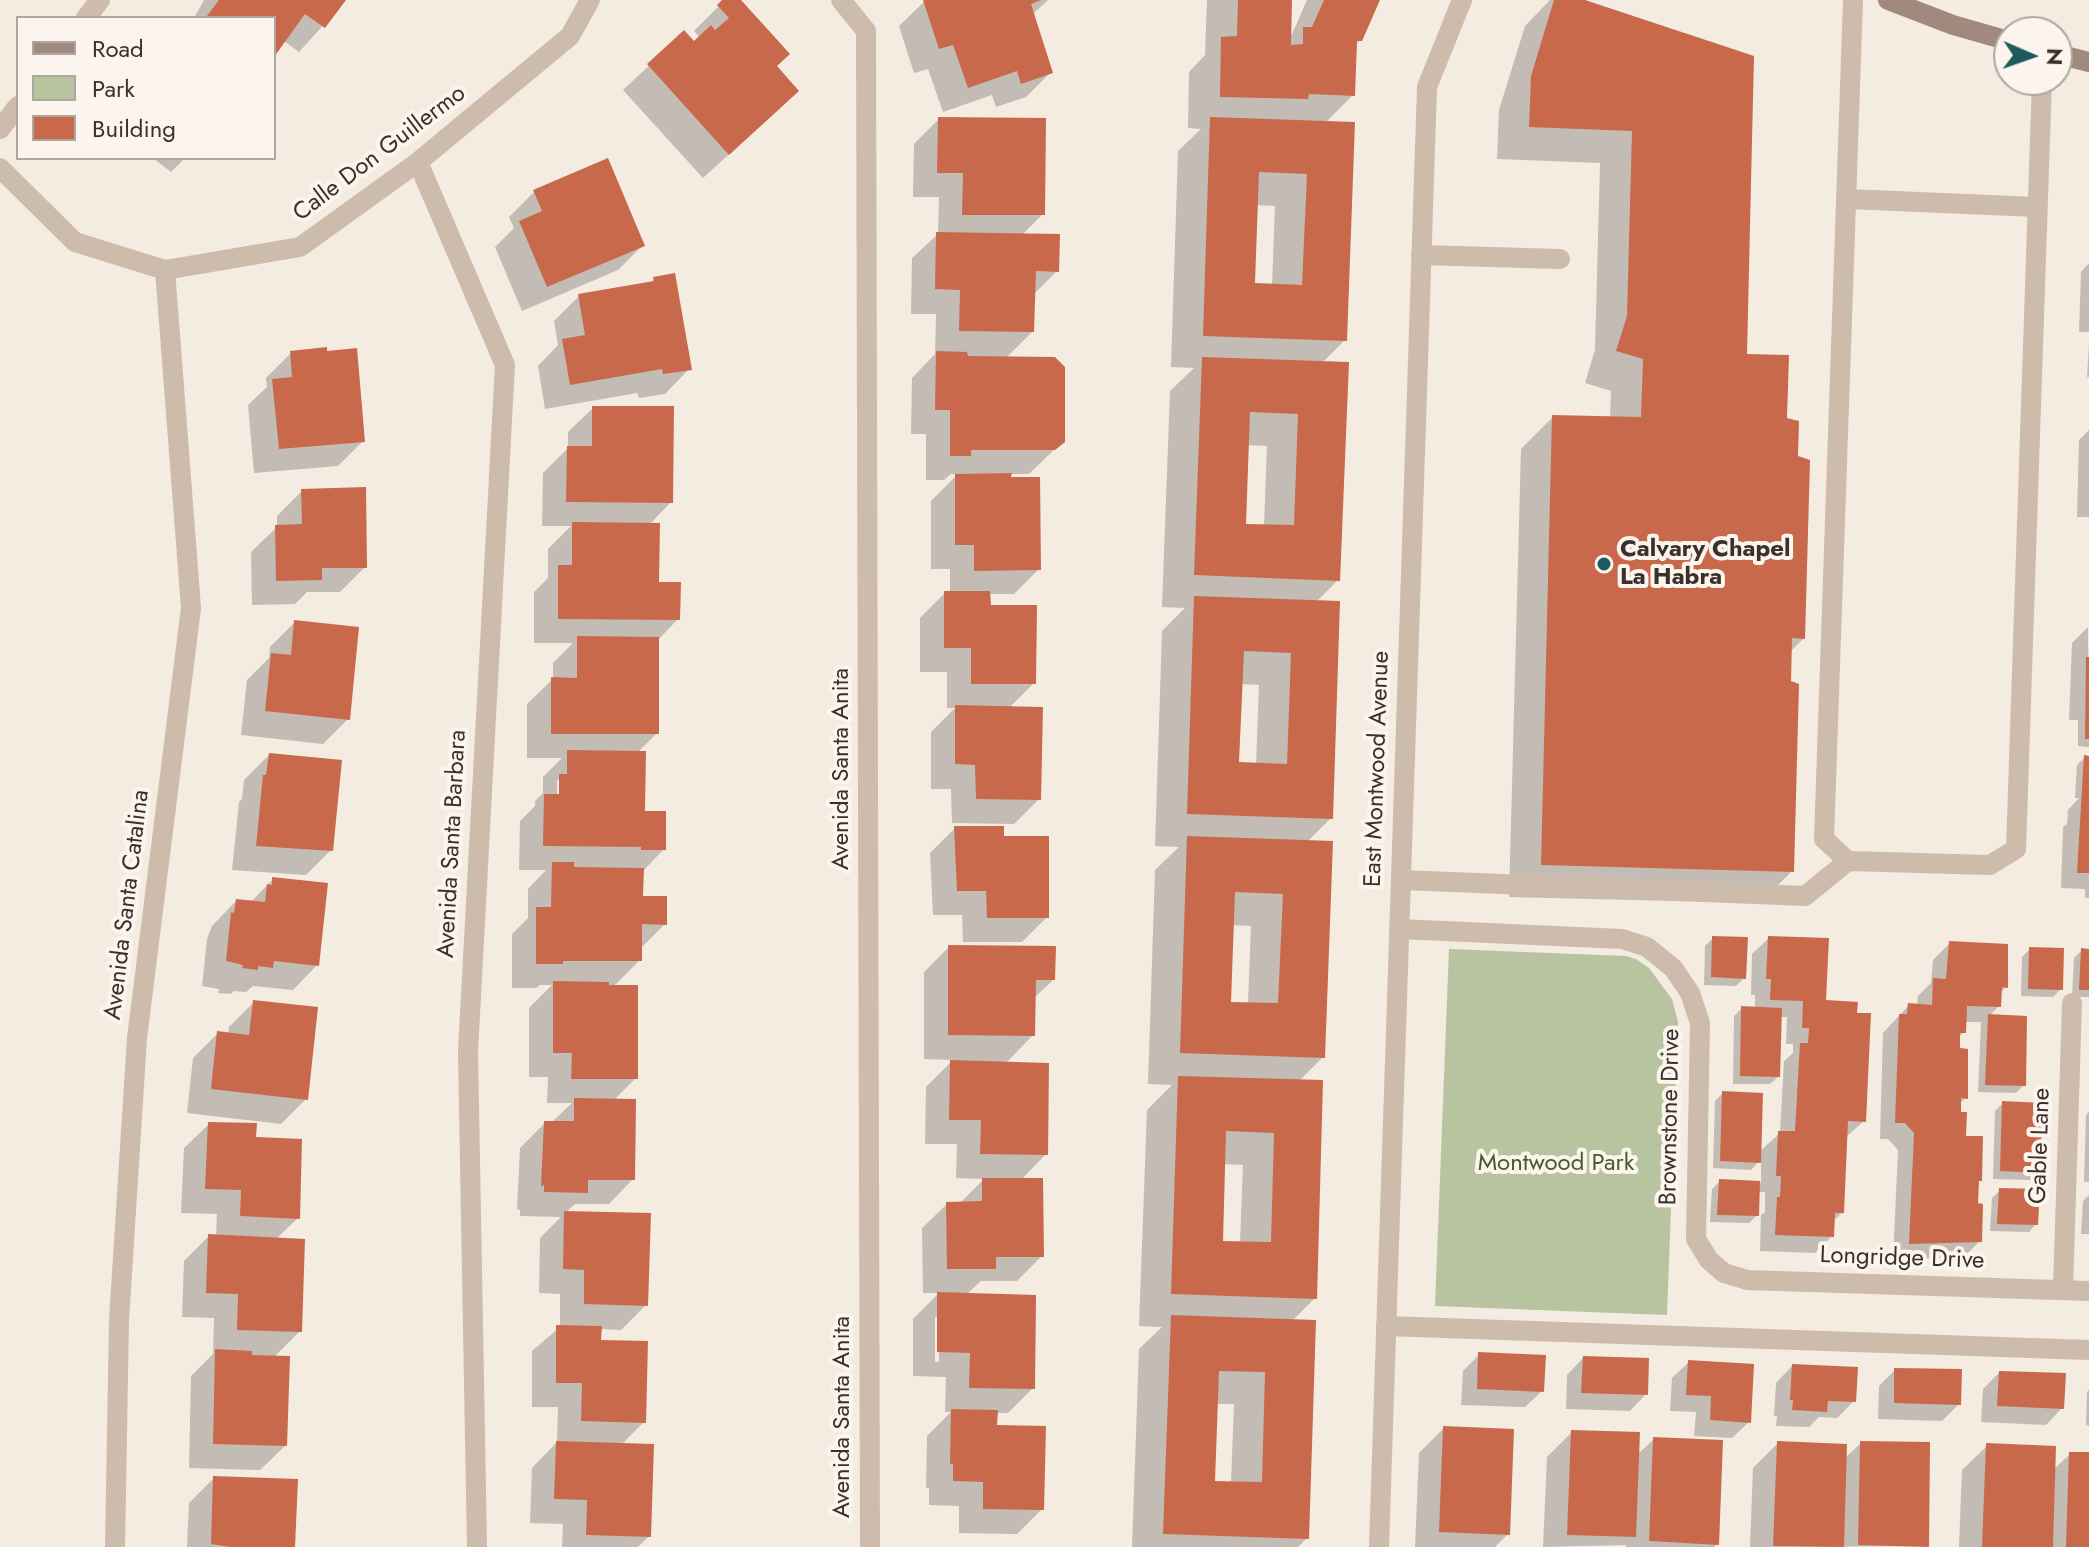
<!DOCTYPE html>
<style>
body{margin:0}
#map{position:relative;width:2089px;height:1547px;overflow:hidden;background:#f4ebe1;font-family:Jost,sans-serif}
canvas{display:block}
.legend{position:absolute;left:16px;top:16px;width:260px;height:144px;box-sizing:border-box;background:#fbf5ee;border:2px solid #aea6a0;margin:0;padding:10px 14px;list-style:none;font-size:24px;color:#3b302b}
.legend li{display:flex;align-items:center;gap:16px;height:40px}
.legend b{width:40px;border:2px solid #aea6a0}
.north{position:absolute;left:1993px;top:16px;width:80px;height:80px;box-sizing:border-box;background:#fbf5ee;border:2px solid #aea6a0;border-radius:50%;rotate:92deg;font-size:22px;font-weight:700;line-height:32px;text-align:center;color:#3b302b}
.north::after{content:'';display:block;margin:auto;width:28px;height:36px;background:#1f5a5e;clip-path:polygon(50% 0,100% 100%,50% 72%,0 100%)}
</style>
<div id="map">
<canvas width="2089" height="1547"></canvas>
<ul class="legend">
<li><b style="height:10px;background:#a18a7d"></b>Road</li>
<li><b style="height:22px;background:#b8c4a0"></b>Park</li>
<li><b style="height:22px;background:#c8694b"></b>Building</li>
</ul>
<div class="north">N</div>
</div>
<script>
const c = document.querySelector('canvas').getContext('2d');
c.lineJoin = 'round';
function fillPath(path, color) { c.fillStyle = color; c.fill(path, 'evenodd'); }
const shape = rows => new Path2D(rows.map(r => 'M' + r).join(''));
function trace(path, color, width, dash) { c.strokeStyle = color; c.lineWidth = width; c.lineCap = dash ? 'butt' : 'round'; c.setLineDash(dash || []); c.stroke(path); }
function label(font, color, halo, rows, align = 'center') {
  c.font = font + ' Jost,sans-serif'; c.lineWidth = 8; c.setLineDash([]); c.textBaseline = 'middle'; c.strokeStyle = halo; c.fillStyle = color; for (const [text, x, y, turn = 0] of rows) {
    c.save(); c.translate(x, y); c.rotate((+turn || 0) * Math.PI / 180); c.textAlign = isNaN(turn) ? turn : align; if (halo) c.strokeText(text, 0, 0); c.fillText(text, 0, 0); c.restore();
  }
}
const green = shape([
 [1449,949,1626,956,1636,959,1649,968,1672,999,1678,1022,1667,1315,1435,1306]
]);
const shadow = shape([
 [204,0,346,0,299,52,284,41,274,54,274,18,194,18],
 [725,0,739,0,775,67,772,115,703,178,623,90,684,33,693,44,700,38,694,31],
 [1048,0,1032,15,1051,72,1026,97,996,107,992,95,943,112,928,69,914,73,899,26,926,0],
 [1207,0,1290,0,1289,41,1307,0,1378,0,1360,40,1355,45,1353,95,1325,123,1345,340,1322,363,1338,580,1316,602,1331,818,1307,842,1323,1057,1299,1081,1315,1298,1292,1321,1307,1538,1298,1547,1132,1547,1139,1349,1162,1327,1139,1326,1147,1110,1172,1085,1148,1084,1155,870,1179,847,1155,846,1162,631,1185,608,1162,607,1170,391,1194,368,1171,367,1178,151,1201,129,1188,128,1189,72,1205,55],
 [1256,205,1275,206,1272,286,1253,285],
 [1247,445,1267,446,1264,526,1244,526],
 [1240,684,1259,685,1256,765,1236,764],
 [1232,925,1251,926,1248,1004,1229,1004],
 [1223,1164,1243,1165,1240,1243,1221,1243],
 [1216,1404,1234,1404,1231,1483,1213,1483],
 [1550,0,1578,0,1744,356,1785,419,1796,458,1804,638,1790,652,1792,871,1760,903,1509,897,1521,449,1553,417,1610,418,1611,391,1585,383,1595,350,1600,163,1497,159,1499,110,1525,26],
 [939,119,1043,214,1022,235,1057,271,1033,295,1032,332,1005,359,1063,441,1029,474,1010,474,1039,569,1014,594,988,594,989,607,1034,683,1009,708,1039,799,1014,824,952,823,951,789,931,789,931,732,955,708,947,708,947,672,920,672,920,618,945,593,950,593,950,569,931,569,931,501,958,474,951,474,944,480,926,480,926,434,911,434,912,378,935,354,936,314,911,314,912,258,938,234,939,197,913,197,914,144],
 [153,158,185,158,171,172],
 [534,192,642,246,618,270,522,311,495,247,514,228,509,217],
 [2089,263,2089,332,2079,332,2081,272],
 [654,279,689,369,665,394,639,398,637,393,545,409,538,366,558,345,554,321,579,296,649,284],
 [2089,343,2089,377,2087,377],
 [291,353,325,353,363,441,338,466,254,473,248,405,267,387,266,378],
 [593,408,671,502,649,525,657,584,678,619,657,641,657,733,637,753,643,813,664,849,642,872,641,898,665,924,640,949,640,960,613,987,636,1078,614,1100,633,1179,609,1204,575,1204,565,1213,646,1305,621,1330,600,1329,599,1342,644,1422,621,1445,649,1536,638,1547,562,1547,563,1524,530,1523,532,1468,557,1442,558,1407,532,1407,532,1351,560,1327,560,1294,539,1293,540,1238,561,1217,520,1216,520,1209,517,1210,520,1148,545,1123,551,1123,572,1103,547,1103,548,1077,529,1077,529,1008,552,985,540,985,536,988,512,988,512,934,528,918,528,889,546,870,519,870,520,821,535,806,535,801,543,793,543,777,562,758,527,758,527,704,553,679,553,663,573,643,534,643,534,592,548,578,548,549,571,526,542,526,543,473,568,448,568,432],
 [561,777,561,804,557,804,557,781],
 [2089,430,2089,517,2077,517,2079,440],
 [302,491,365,567,340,592,307,592,295,604,252,605,251,552,277,527,277,516],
 [295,622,348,719,323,744,241,735,247,680,269,658,270,647],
 [2088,627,2089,747,2078,746,2078,720,2069,720,2072,643],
 [269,755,331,850,306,875,232,870,239,802,242,799,244,780],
 [2085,757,2089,758,2089,898,2085,898,2085,889,2061,888,2063,827,2067,824,2068,810,2079,798,2075,798,2077,765],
 [955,828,1002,838,1047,917,1022,942,963,942,962,915,933,915,930,853],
 [273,879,317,965,293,990,253,986,246,992,234,991,231,994,218,993,219,989,202,986,207,939,212,926,236,901,250,903],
 [1713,938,1744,978,1736,986,1704,985,1705,946],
 [1769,938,1824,1002,1864,1121,1845,1138,1842,1213,1832,1222,1832,1236,1815,1253,1760,1251,1761,1215,1765,1212,1765,1192,1758,1192,1757,1215,1749,1223,1710,1222,1712,1189,1720,1181,1761,1183,1761,1159,1751,1170,1713,1168,1715,1101,1723,1093,1759,1152,1780,1133,1784,1061,1793,1053,1793,1044,1786,1044,1787,1017,1780,1017,1778,1077,1770,1084,1733,1084,1734,1016,1742,1008,1755,1009,1755,995,1751,995,1752,954],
 [1949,944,2006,987,2000,993,1999,1006,1989,1016,2024,1085,2016,1093,1978,1092,1981,1022,1965,1022,1964,1032,1958,1038,1966,1098,1959,1104,1964,1137,1977,1183,1980,1241,1963,1258,1893,1259,1898,1150,1888,1139,1880,1139,1883,1033,1909,1005,1917,1006,1918,996,1931,983,1933,960],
 [949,947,1053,980,1033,999,1033,1035,1005,1064,1046,1154,1021,1180,1042,1256,1017,1281,981,1281,966,1295,1033,1388,1008,1413,996,1413,995,1427,1042,1509,1017,1534,959,1533,959,1506,929,1505,929,1488,926,1488,927,1436,951,1412,945,1412,946,1377,913,1376,913,1319,939,1293,923,1293,922,1228,947,1204,959,1204,984,1179,956,1178,957,1144,925,1144,926,1087,953,1060,924,1059,924,972],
 [935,1317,939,1317,939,1362,935,1362],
 [2030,949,2061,989,2053,997,2021,996,2022,957],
 [2082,950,2089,951,2089,997,2072,997,2074,958],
 [254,1002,306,1099,281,1124,187,1113,193,1058,218,1033,228,1035,229,1027],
 [2003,1103,2038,1172,2030,1180,1993,1179,1995,1111],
 [2089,1112,2089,1182,2084,1182,2086,1115],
 [209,1124,254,1139,298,1218,275,1240,300,1331,273,1358,285,1446,260,1470,189,1468,191,1376,213,1354,214,1318,182,1317,184,1261,209,1236,216,1236,217,1214,181,1213,184,1148],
 [2000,1190,2036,1224,2029,1232,1990,1231,1992,1198],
 [2089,1195,2089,1234,2081,1234,2083,1201],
 [1479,1355,1542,1391,1525,1407,1461,1405,1463,1371],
 [1583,1358,1646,1394,1630,1411,1566,1409,1567,1375],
 [1689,1362,1749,1422,1732,1438,1694,1436,1696,1412,1670,1411,1672,1378],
 [1792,1366,1854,1401,1837,1418,1819,1417,1809,1427,1776,1426,1777,1416,1774,1416,1776,1383],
 [1895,1370,1959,1404,1942,1421,1878,1419,1879,1386],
 [1999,1373,2062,1408,2046,1425,1981,1422,1983,1389],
 [2089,1390,2089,1426,2086,1425,2087,1392],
 [1444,1428,1508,1534,1495,1547,1415,1547,1419,1453],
 [1572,1432,1637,1455,1654,1439,1717,1544,1714,1547,1626,1547,1626,1545,1543,1547,1547,1457],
 [1778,1443,1844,1459,1861,1443,1927,1546,1750,1547,1753,1468],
 [1987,1446,2053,1470,2070,1454,2089,1454,2089,1547,1959,1547,1962,1470],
 [214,1478,293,1547,187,1547,189,1503]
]);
const building = shape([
 [219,0,346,0,325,28,305,14,274,57,274,18,209,18,207,16],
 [722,0,741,0,790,54,777,66,799,91,729,155,647,64,684,30,694,41,711,25,715,30,729,18,717,5],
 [923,0,1041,0,1031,4,1053,73,1021,84,1017,71,968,88,953,45,939,49],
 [1238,0,1292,0,1291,45,1303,44,1303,27,1312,27,1324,0,1380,0,1362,41,1357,41,1355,96,1309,94,1308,99,1220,97,1221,37,1237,36],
 [1554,0,1585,0,1754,56,1747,354,1789,355,1787,418,1799,421,1798,456,1810,460,1805,639,1792,638,1791,681,1799,684,1794,872,1541,865,1552,415,1641,417,1643,359,1616,351,1627,316,1632,131,1529,127,1531,76],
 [938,117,1046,118,1045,215,962,215,963,173,937,173],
 [1210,117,1355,122,1347,341,1203,336],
 [1259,172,1307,174,1302,285,1255,283],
 [608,158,645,246,547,287,519,221,542,211,533,190],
 [936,232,1060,234,1059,272,1036,271,1034,332,959,331,960,290,935,289],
 [675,273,692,370,663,374,662,369,570,385,562,339,585,335,578,294,654,281,653,277],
 [327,347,327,351,357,348,365,442,279,449,272,379,292,377,290,351],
 [936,351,967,352,968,356,1055,357,1065,367,1065,442,1055,450,971,450,971,456,950,456,950,410,935,410],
 [1202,357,1349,362,1340,581,1194,575],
 [1250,412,1298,414,1294,525,1246,524],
 [592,406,674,406,673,503,566,502,567,446,592,446],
 [1012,473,1011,477,1040,477,1041,570,974,571,974,545,955,545,955,474],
 [366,487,367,568,322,568,322,580,276,581,275,525,302,524,301,489],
 [572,522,660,523,659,582,681,582,680,620,558,619,558,565,572,565],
 [944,591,990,591,991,605,1037,605,1036,684,971,684,971,648,944,648],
 [1194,596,1340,601,1333,819,1187,814],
 [1244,651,1291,653,1287,764,1239,762],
 [294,620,359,627,350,720,265,711,271,653,291,655],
 [577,636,659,637,659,734,551,734,551,677,577,678],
 [2086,657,2089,657,2089,739,2085,739],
 [955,705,1043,707,1041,800,976,799,975,765,955,764],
 [567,750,646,751,645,811,666,811,666,850,641,850,641,847,543,846,544,794,559,794,559,774,567,774],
 [269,753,342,760,333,851,256,846,263,775,266,775],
 [2084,755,2089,756,2089,873,2077,873],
 [954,826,1004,826,1004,836,1049,836,1049,918,987,918,986,891,957,891],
 [1187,836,1333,841,1325,1058,1180,1053],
 [1235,892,1283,894,1278,1003,1231,1002],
 [552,862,574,862,574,867,644,868,643,896,667,896,667,925,642,924,642,961,563,961,563,964,536,964,536,907,551,907],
 [272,877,328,883,319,966,274,961,273,968,258,966,258,970,242,968,243,965,226,961,231,912,234,913,236,899,265,902,267,884,272,885],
 [1712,936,1748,937,1746,979,1711,977],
 [1768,936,1829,938,1826,1000,1858,1002,1857,1013,1871,1013,1866,1122,1848,1121,1844,1213,1835,1213,1834,1237,1775,1235,1777,1197,1780,1197,1781,1176,1776,1176,1778,1131,1795,1131,1800,1043,1808,1043,1809,1028,1802,1028,1803,1001,1770,1000,1771,979,1766,979],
 [1949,941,2008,944,2008,988,2002,987,2001,1007,1967,1006,1966,1033,1960,1033,1960,1048,1968,1049,1968,1099,1961,1098,1961,1112,1967,1112,1966,1136,1983,1136,1982,1181,1979,1181,1978,1203,1983,1204,1982,1242,1909,1244,1914,1133,1905,1123,1895,1123,1899,1014,1907,1014,1908,1003,1932,1005,1933,978,1946,979],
 [948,945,1056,946,1055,980,1036,980,1035,1036,948,1035],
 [2029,947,2064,948,2063,990,2028,989],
 [2081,948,2089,949,2089,990,2079,990],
 [553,981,609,982,609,985,638,985,638,1079,571,1079,572,1053,553,1053],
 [253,1000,318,1007,308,1100,211,1089,217,1031,249,1035],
 [1741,1006,1782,1008,1780,1077,1740,1076],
 [1988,1014,2027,1016,2026,1086,1985,1085],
 [950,1060,1049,1063,1048,1155,980,1154,981,1120,949,1120],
 [1178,1076,1323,1080,1317,1299,1171,1294],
 [1226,1131,1274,1133,1271,1242,1223,1241],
 [1722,1091,1763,1093,1761,1163,1720,1161],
 [574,1098,636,1099,635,1180,588,1180,588,1193,544,1192,544,1185,541,1186,544,1121,574,1121],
 [2002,1101,2043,1103,2040,1173,2000,1171],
 [208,1122,257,1123,256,1137,302,1139,300,1219,240,1216,241,1190,205,1189],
 [982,1178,1043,1178,1044,1257,996,1257,996,1269,947,1269,946,1202,982,1201],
 [1719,1179,1760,1181,1759,1216,1717,1215],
 [1999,1188,2040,1189,2038,1225,1997,1224],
 [564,1211,651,1213,648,1306,584,1304,584,1270,563,1269],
 [208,1234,305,1239,302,1332,237,1330,238,1294,206,1293],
 [937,1292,1036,1295,1035,1389,969,1388,970,1353,937,1352],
 [1171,1315,1316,1320,1309,1539,1163,1534],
 [1219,1371,1265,1372,1262,1482,1215,1481],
 [556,1325,602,1326,601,1340,648,1341,646,1423,581,1421,582,1383,556,1383],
 [215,1349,252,1351,252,1355,290,1356,287,1446,213,1444],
 [1478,1352,1546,1355,1544,1392,1477,1389],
 [1583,1356,1649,1358,1648,1395,1581,1393],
 [1688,1360,1754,1364,1751,1423,1710,1420,1711,1396,1686,1395],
 [1792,1364,1858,1367,1856,1402,1828,1401,1827,1412,1792,1410,1793,1400,1790,1400],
 [1894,1368,1962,1369,1961,1405,1894,1403],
 [1999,1371,2066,1373,2064,1409,1997,1406],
 [951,1409,998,1410,997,1425,1046,1426,1044,1510,983,1509,983,1482,953,1481,953,1464,950,1464],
 [1443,1426,1514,1429,1510,1535,1439,1532],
 [1571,1430,1640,1432,1636,1537,1567,1535],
 [1653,1437,1723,1440,1719,1545,1649,1541],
 [556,1441,654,1444,651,1537,586,1535,587,1500,554,1499],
 [1777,1441,1847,1444,1844,1547,1773,1546],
 [1860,1441,1930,1442,1929,1547,1858,1545],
 [1986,1443,2056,1446,2053,1547,1982,1547],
 [2069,1452,2089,1452,2089,1547,2066,1547],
 [213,1476,298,1479,295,1547,231,1547,211,1544]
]);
const lane = shape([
 [1853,0,1824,839,1848,861,1990,865,2016,849,2042,80],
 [1848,199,2037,207],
 [1421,255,1560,259],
 [1401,880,1805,896,1848,861],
 [1386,1326,2089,1350]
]);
const street = shape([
 [841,0,866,31,870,1547],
 [86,18,100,0],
 [0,129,18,106],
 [418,162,505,365,468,1051,477,1547],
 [0,168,75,242,165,270,300,247,418,162,570,36,590,0],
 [1399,929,1622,939,1647,947,1673,968,1690,993,1700,1023,1696,1239,1709,1260,1724,1273,1747,1280,2089,1291],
 [2063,1290,2072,1003],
 [115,1547,119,1320,137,1038,191,608,165,270],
 [1379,1547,1427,87,1462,0]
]);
const secondary = shape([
 [1888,0,1953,25,2009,41],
 [2057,54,2089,62]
]);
const markers = [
 [1604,564,8,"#1f5a5e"]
];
const streetNames = [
 ["Calle Don Guillermo",380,154,-37],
 ["Avenida Santa Anita",842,769,-90],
 ["East Montwood Avenue",1378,769,-88],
 ["Avenida Santa Barbara",453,844,-87],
 ["Avenida Santa Catalina",128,905,-83],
 ["Brownstone Drive",1671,1117,-89],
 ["Gable Lane",2041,1146,-88],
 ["Longridge Drive",1902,1259,2],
 ["Avenida Santa Anita",843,1417,-90]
];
const poiNames = [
 ["Calvary Chapel",1620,550],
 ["La Habra",1620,578]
];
const parkNames = [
 ["Montwood Park",1556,1164]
];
fillPath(green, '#b8c4a0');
fillPath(shadow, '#0003');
fillPath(building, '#c8694b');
trace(lane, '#cdbbac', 20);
trace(street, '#cdbbac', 20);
trace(secondary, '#a18a7d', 20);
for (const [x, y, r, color] of markers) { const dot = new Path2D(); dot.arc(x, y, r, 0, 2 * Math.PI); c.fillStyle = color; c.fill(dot); trace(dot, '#fbf5ee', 3); }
label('24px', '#3b302b', '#fbf5ee', streetNames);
label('bold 24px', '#3b302b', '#fbf5ee', poiNames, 'left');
label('24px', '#4a5a2e', '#fbf5ee', parkNames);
</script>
